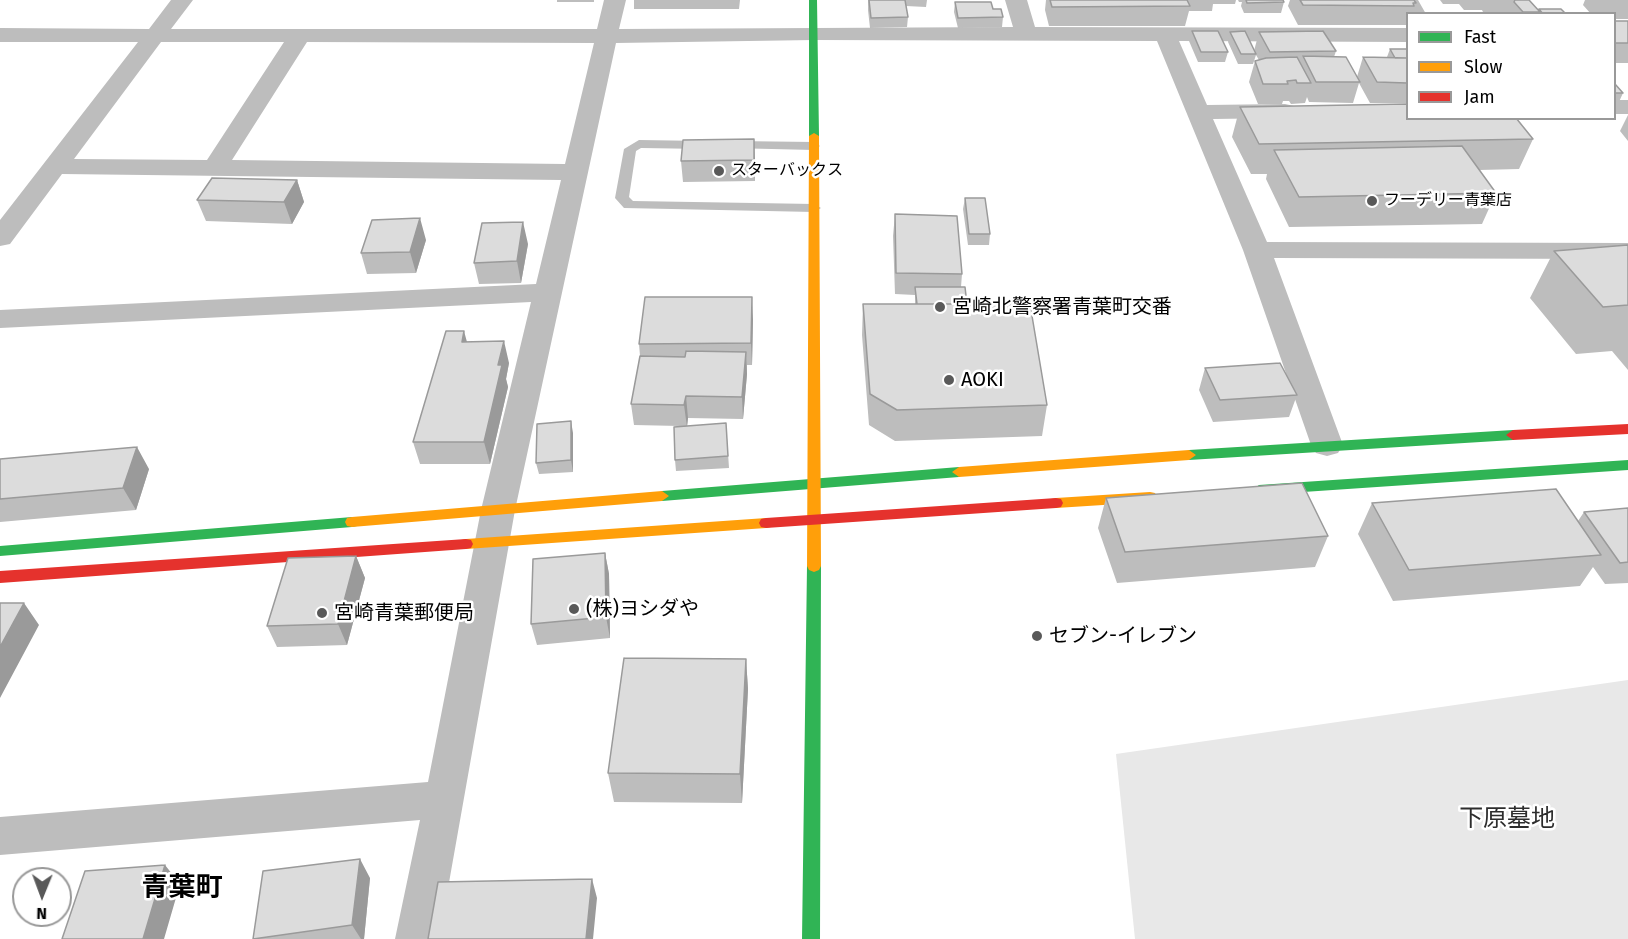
<!DOCTYPE html>
<meta charset="utf-8">
<style>
body{margin:0}
#map{position:relative;width:1628px;height:939px;overflow:hidden;background:#fff;font-family:"Fira Sans",sans-serif}
canvas{display:block}
.legend{position:absolute;left:1406px;top:12px;width:210px;height:108px;box-sizing:border-box;background:#fff;border:2px solid #999;margin:0;padding:8px 10px;list-style:none;font-size:18px;color:#000}
.legend li{display:flex;align-items:center;gap:12px;height:30px}
.legend b{width:30px;border:2px solid #999}
.north{position:absolute;left:12px;top:867px;width:60px;height:60px;box-sizing:border-box;background:#fff;border:2px solid #999;border-radius:50%;rotate:181deg;font-size:16px;font-weight:700;line-height:24px;text-align:center;color:#000}
.north::after{content:'';display:block;margin:auto;width:21px;height:27px;background:#595959;clip-path:polygon(50% 0,100% 100%,50% 72%,0 100%)}
</style>
<div id="map">
<canvas width="1628" height="939"></canvas>
<ul class="legend">
<li><b style="height:8px;background:#30b455"></b>Fast</li>
<li><b style="height:8px;background:#ff9f0a"></b>Slow</li>
<li><b style="height:8px;background:#e5322d"></b>Jam</li>
</ul>
<div class="north">N</div>
</div>
<script>
const c = document.querySelector('canvas').getContext('2d');
c.lineJoin = 'round';
function fillPath(path, color) { c.fillStyle = color; c.fill(path, 'evenodd'); }
const shape = rows => new Path2D(rows.map(r => 'M' + r).join(''));
function trace(path, color, width, dash) { c.strokeStyle = color; c.lineWidth = width; c.lineCap = dash ? 'butt' : 'round'; c.setLineDash(dash || []); c.stroke(path); }
function label(font, color, halo, rows, align = 'center') {
  c.font = font + ' "Fira Sans","Noto Sans JP",sans-serif'; c.lineWidth = 5; c.setLineDash([]); c.textBaseline = 'middle'; c.strokeStyle = halo; c.fillStyle = color; for (const [text, x, y, turn = 0] of rows) {
    c.save(); c.translate(x, y); c.rotate((+turn || 0) * Math.PI / 180); c.textAlign = isNaN(turn) ? turn : align; if (halo) c.strokeText(text, 0, 0); c.fillText(text, 0, 0); c.restore();
  }
}
const green = shape([
 [1628,680,1628,939,1135,939,1116,754]
]);
const lane = shape([
 [639,140,705,141,711,145,705,149,641,148,636,151,629,197,633,201,814,204,821,208,814,212,624,208,615,198,624,149,639,140],
 [733,141,814,142,820,146,814,150,729,148,727,145,729,142,733,141]
]);
const street = shape([
 [171,0,193,0,171,29,597,29,604,0,626,0,619,29,1013,27,1005,0,1027,0,1035,27,1408,28,1408,42,1179,41,1207,105,1285,104,1294,106,1297,111,1294,116,1285,118,1213,119,1267,242,1628,243,1628,259,1274,258,1343,445,1338,453,1327,456,1316,453,1311,445,1243,250,1157,41,814,40,616,43,515,510,439,939,395,939,420,820,0,855,0,817,428,782,481,510,531,302,0,328,0,310,536,284,561,180,62,174,10,244,0,246,0,220,138,42,0,42,0,28,149,29,171,0],
 [161,42,284,42,207,160,74,159,161,42],
 [307,42,594,43,565,164,232,160,307,42],
 [1396,0,1418,0,1426,14,1408,14,1408,17,1396,0],
 [1614,100,1628,100,1628,114,1614,114,1614,100]
]);
const fast = shape([
 [809,0,817,0,819,136,814,139,809,136,809,0],
 [1513,430,1520,435,1513,440,1189,460,1182,455,1189,450,1513,430],
 [1628,460,1628,470,1259,495,1252,490,1259,485,1628,460],
 [959,467,966,472,959,477,662,501,655,496,662,491,959,467],
 [352,517,357,518,359,522,357,526,352,527,0,556,0,546,352,517],
 [814,560,819,562,821,566,820,939,802,939,807,566,809,562,814,560]
]);
const slow = shape([
 [814,133,819,136,821,566,819,570,814,572,809,570,807,566,809,136,814,133],
 [1189,450,1196,455,1189,460,959,477,952,472,959,467,1189,450],
 [662,491,669,496,662,501,352,527,347,526,345,522,347,518,352,517,662,491],
 [1150,492,1155,493,1157,497,1155,501,1150,502,1056,508,1051,507,1049,503,1051,499,1056,498,1150,492],
 [766,518,771,519,773,523,771,527,766,528,466,549,461,548,459,544,461,540,466,539,766,518]
]);
const jam = shape([
 [1628,424,1628,434,1513,440,1506,435,1513,430,1628,424],
 [1056,498,1061,499,1063,503,1061,507,1056,508,766,528,761,527,759,523,761,519,766,518,1056,498],
 [466,539,471,540,473,544,471,548,466,549,0,583,0,571,466,539]
]);
const wall = shape([
 [557,0,594,0,594,2,557,2],
 [634,0,740,0,739,9,634,9],
 [868,0,927,0,926,7,906,6,908,17,907,27,870,28,868,10],
 [1046,0,1236,0,1235,4,1213,4,1212,11,1189,11,1185,26,1049,26,1045,10],
 [1238,0,1283,0,1284,2,1281,13,1244,13,1241,6,1242,2,1239,2],
 [1290,0,1414,0,1416,3,1413,14,1407,14,1407,25,1298,25,1288,6],
 [1440,0,1529,0,1538,11,1539,9,1566,14,1511,14,1510,12,1509,14,1484,14,1482,10,1464,10,1459,4,1443,4],
 [1585,0,1628,0,1628,19,1614,19,1614,14,1591,14,1583,5],
 [955,2,993,9,1003,17,1002,27,958,28,954,12],
 [1614,21,1628,21,1628,63,1614,63],
 [1192,31,1228,52,1225,62,1198,62,1189,41],
 [1230,32,1254,51,1259,32,1336,51,1334,57,1357,77,1363,57,1387,57,1390,49,1407,49,1407,103,1370,103,1359,83,1353,103,1309,102,1307,97,1305,103,1291,104,1289,101,1283,101,1282,104,1258,104,1249,82,1255,61,1259,60,1256,55,1253,64,1238,64,1228,42],
 [1614,84,1623,93,1618,104,1614,104],
 [1240,107,1533,139,1519,169,1479,170,1496,193,1482,224,1289,227,1266,179,1267,174,1251,174,1232,137],
 [1628,115,1628,141,1620,131],
 [755,160,755,181,683,182,681,161],
 [297,180,304,202,292,224,206,221,197,200],
 [965,198,990,234,989,245,968,245,963,209],
 [895,214,962,274,961,287,967,304,1047,405,1042,436,895,441,869,425,862,335,863,304,915,304,915,295,895,294,893,236],
 [426,240,416,273,367,274,361,253],
 [528,244,521,283,479,284,474,263],
 [1628,245,1628,370,1612,351,1576,354,1530,298,1554,251],
 [753,319,752,365,747,365,747,374,743,419,688,418,687,426,726,423,729,468,676,471,675,460,680,426,634,425,631,404,640,356,639,344],
 [467,342,509,363,506,379,508,387,490,464,420,464,413,442],
 [1205,368,1297,395,1289,417,1213,422,1199,390],
 [573,433,573,472,539,474,536,463],
 [0,459,149,469,136,510,0,522],
 [1106,498,1328,536,1315,567,1117,583,1098,528],
 [1372,503,1578,521,1584,512,1628,508,1628,583,1605,584,1593,567,1580,586,1393,601,1358,534],
 [605,553,609,574,610,638,537,645,531,624],
 [356,556,365,578,347,645,277,647,267,626],
 [746,659,748,689,742,803,614,802,608,773],
 [370,878,364,939,253,939]
]);
const shadedWall = shape([
 [754,139,755,160,755,181,754,160],
 [297,180,304,202,292,224,284,202],
 [420,218,426,240,416,273,410,252],
 [523,222,528,244,521,283,517,261],
 [752,297,753,319,752,365,751,343],
 [464,331,470,353,462,342],
 [504,341,509,363,506,379,508,387,490,464,484,442,498,365],
 [746,352,747,374,743,419,742,397],
 [686,396,688,418,687,427,684,405],
 [571,421,573,433,573,472,571,460],
 [137,447,149,469,136,510,123,488],
 [605,553,609,574,610,638,606,617],
 [356,556,365,578,347,645,338,624],
 [24,603,39,625,0,698,0,647],
 [746,659,748,689,742,803,740,774],
 [360,859,370,878,364,939,361,939,352,925],
 [165,865,180,884,164,939,143,939],
 [592,879,597,898,593,939,586,939]
]);
const building = shape([
 [869,0,905,0,908,17,871,18,869,0],
 [1050,0,1187,0,1190,6,1052,7,1050,0],
 [1246,0,1283,0,1284,2,1247,3,1246,0],
 [1300,0,1414,0,1416,3,1413,3,1414,6,1303,5,1300,0],
 [1515,0,1529,0,1540,12,1523,12,1514,2,1515,0],
 [955,2,991,2,993,9,1001,9,1003,17,958,18,955,2],
 [1539,9,1561,9,1566,14,1543,14,1539,9],
 [1614,21,1628,21,1628,43,1614,43,1614,21],
 [1192,31,1218,31,1228,52,1201,52,1192,31],
 [1245,31,1256,54,1241,54,1230,32,1245,31],
 [1323,31,1336,51,1270,52,1259,32,1323,31],
 [1390,49,1407,49,1407,58,1395,58,1390,49],
 [1303,56,1346,57,1360,82,1316,82,1303,56],
 [1297,57,1311,83,1297,83,1296,80,1287,81,1288,84,1263,84,1255,61,1266,58,1297,57],
 [1363,57,1407,58,1407,83,1377,82,1363,57],
 [1614,84,1615,84,1623,93,1614,93,1614,84],
 [1407,104,1407,118,1516,118,1533,139,1259,144,1240,107,1407,104],
 [754,139,754,160,681,161,683,140,754,139],
 [1462,146,1496,193,1299,197,1274,150,1462,146],
 [212,178,297,180,284,202,197,200,212,178],
 [965,198,985,198,990,234,969,234,965,198],
 [895,214,957,216,962,274,896,273,895,214],
 [420,218,410,252,361,253,372,220,420,218],
 [523,222,517,261,474,263,482,223,523,222],
 [1628,245,1628,305,1603,307,1554,251,1628,245],
 [915,287,965,287,967,304,917,304,915,287],
 [645,297,752,297,751,343,639,344,645,297],
 [863,304,1030,304,1047,405,897,410,870,394,863,304],
 [446,331,464,331,462,342,504,341,498,365,502,365,484,442,413,442,446,331],
 [686,351,746,352,742,397,686,396,684,405,631,404,640,356,685,357,686,351],
 [1280,363,1297,395,1220,400,1205,368,1280,363],
 [571,421,571,460,536,463,537,424,571,421],
 [726,423,728,456,675,460,674,427,726,423],
 [137,447,123,488,0,499,0,459,137,447],
 [1302,483,1328,536,1125,552,1106,498,1302,483],
 [1556,489,1601,555,1409,570,1372,503,1556,489],
 [1628,508,1628,562,1620,563,1584,512,1628,508],
 [605,553,606,617,531,624,533,559,605,553],
 [356,556,338,624,267,626,288,558,356,556],
 [0,603,24,603,0,647,0,603],
 [624,658,746,659,740,774,608,773,624,658],
 [360,859,352,925,253,939,263,871,360,859],
 [165,865,143,939,62,939,85,871,165,865],
 [592,879,586,939,428,939,438,882,592,879]
]);
const markers = [
 [719,171,6,"#595959"],
 [1372,201,6,"#595959"],
 [940,307,6,"#595959"],
 [949,380,6,"#595959"],
 [574,609,6,"#595959"],
 [322,613,6,"#595959"],
 [1037,636,6,"#595959"]
];
const farPoinames = [
 ["スターバックス",731,171],
 ["フーデリー青葉店",1384,201]
];
const poiNames = [
 ["宮崎北警察署青葉町交番",952,307],
 ["AOKI",961,380],
 ["(株)ヨシダや",586,609],
 ["宮崎青葉郵便局",334,613],
 ["セブン-イレブン",1049,636]
];
const nearParknames = [
 ["下原墓地",1507,819]
];
const nearQuarternames = [
 ["青葉町",182,888]
];
fillPath(green, '#e8e8e8');
fillPath(lane, '#bdbdbd');
fillPath(street, '#bdbdbd');
fillPath(fast, '#30b455');
fillPath(slow, '#ff9f0a');
fillPath(jam, '#e5322d');
fillPath(wall, '#bdbdbd');
fillPath(shadedWall, '#9a9a9a');
fillPath(building, '#dcdcdc');
trace(building, '#9a9a9a', 1.5);
for (const [x, y, r, color] of markers) { const dot = new Path2D(); dot.arc(x, y, r, 0, 2 * Math.PI); c.fillStyle = color; c.fill(dot); trace(dot, '#fff', 2); }
label('16px', '#000', '#fff', farPoinames, 'left');
label('20px', '#000', '#fff', poiNames, 'left');
label('24px', '#2d2d2d', '#fff', nearParknames);
label('bold 27px', '#000', '#fff', nearQuarternames);
</script>
